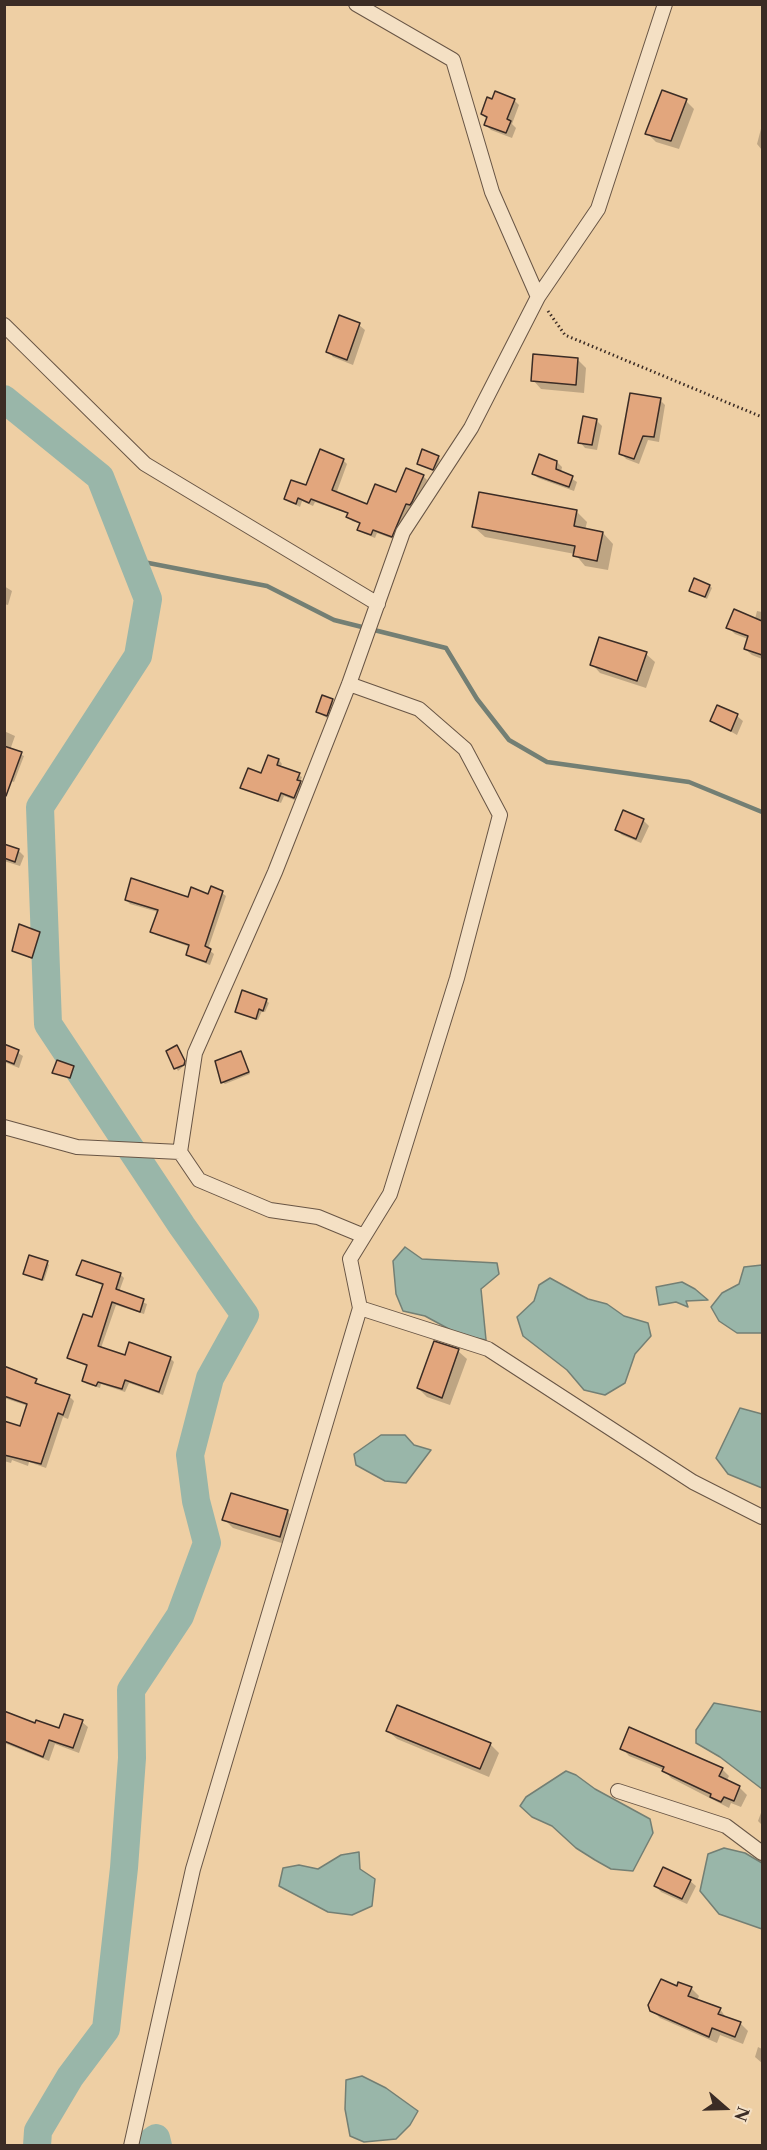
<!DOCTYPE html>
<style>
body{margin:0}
#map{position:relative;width:767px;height:2150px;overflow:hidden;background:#eecfa4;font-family:"Libre Caslon Text",serif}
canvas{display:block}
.frame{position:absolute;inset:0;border:6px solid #3b2c25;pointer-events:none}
.north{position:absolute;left:695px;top:2078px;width:60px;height:60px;-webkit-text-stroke:4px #f4e0c4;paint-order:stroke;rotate:110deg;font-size:16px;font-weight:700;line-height:24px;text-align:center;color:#3b2c25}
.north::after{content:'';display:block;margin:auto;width:21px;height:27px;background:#3b2c25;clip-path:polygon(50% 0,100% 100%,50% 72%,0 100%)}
</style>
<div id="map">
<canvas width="767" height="2150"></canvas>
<div class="frame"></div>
<div class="north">N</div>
</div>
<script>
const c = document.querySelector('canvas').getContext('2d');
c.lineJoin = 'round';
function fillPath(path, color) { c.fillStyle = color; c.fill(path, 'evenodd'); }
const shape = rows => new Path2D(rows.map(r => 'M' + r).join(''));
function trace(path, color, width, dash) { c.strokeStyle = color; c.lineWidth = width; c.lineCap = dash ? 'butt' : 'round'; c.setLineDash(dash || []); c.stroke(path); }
const water = shape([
 [405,1247,422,1259,497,1263,499,1274,481,1289,486,1340,460,1335,425,1316,403,1311,396,1294,393,1261,405,1247],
 [762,1265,762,1333,737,1333,719,1321,711,1307,722,1293,739,1284,744,1267,762,1265],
 [550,1278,588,1299,607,1304,624,1316,648,1323,651,1336,635,1354,625,1383,605,1395,584,1390,567,1370,523,1336,517,1317,534,1301,539,1285,550,1278],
 [682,1282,695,1289,708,1300,686,1301,688,1307,676,1302,659,1305,656,1287,682,1282],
 [740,1408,762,1414,762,1488,728,1474,716,1458,740,1408],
 [381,1435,405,1435,414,1445,431,1450,406,1483,385,1481,356,1465,354,1454,381,1435],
 [714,1703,762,1712,762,1789,720,1757,696,1743,696,1730,714,1703],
 [566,1771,576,1775,595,1789,650,1819,653,1833,633,1871,611,1869,595,1860,576,1848,552,1826,532,1817,520,1806,526,1797,566,1771],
 [724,1848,745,1853,762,1863,762,1929,719,1914,700,1891,708,1854,724,1848],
 [359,1852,360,1869,375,1879,372,1906,352,1915,328,1912,279,1886,283,1868,299,1865,318,1869,341,1855,359,1852],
 [362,2076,386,2088,418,2111,410,2125,396,2139,364,2142,350,2136,345,2109,346,2080,362,2076]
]);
const shadow = shape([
 [514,100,519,105,512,124,516,128,512,138,491,130,485,124,487,119,482,114,493,101],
 [686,101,694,109,679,149,656,142,647,133],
 [762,125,762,150,757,144],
 [359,325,365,330,353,365,333,357,328,351],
 [578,360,586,368,584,393,541,389,533,380],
 [660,400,665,405,659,442,648,440,639,464,626,459,621,453],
 [596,420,602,426,597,450,585,448,580,442],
 [438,457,440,459,435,471,421,465],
 [343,460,347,464,336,494,368,506,396,494,423,476,427,480,415,506,410,507,396,540,377,533,375,538,363,533,359,530,361,524,352,521,349,514,315,502,313,506,302,501,300,507,285,499,307,487],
 [557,462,562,467,561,472,577,482,574,491,538,478,533,473],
 [576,511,587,522,585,530,603,533,613,544,608,570,585,566,575,554,485,537,474,527],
 [4,586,12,591,8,605,4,604],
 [710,586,712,588,707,599,690,590],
 [757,611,762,612,762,659,752,655,745,649,748,639,735,634,728,627,755,619],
 [646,654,655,662,646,688,600,673,592,664],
 [323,697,338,706,332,721,317,712],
 [718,707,737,716,743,721,737,735,712,721],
 [4,731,15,736,10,750,24,756,14,782,4,779],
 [269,757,279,760,282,764,280,767,302,777,300,782,303,785,297,801,284,796,281,803,242,788,262,775],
 [643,820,649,826,641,843,622,835,616,829],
 [4,846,18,850,24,856,20,866,4,861],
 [222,893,226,896,208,949,214,954,210,965,191,958,187,954,190,947,156,935,152,931,158,912,130,904,126,900,189,899],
 [39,933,42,935,34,960,14,951],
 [266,1000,269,1003,265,1012,262,1011,258,1020,237,1011],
 [4,1042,8,1047,23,1056,19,1068,4,1062],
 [177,1047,186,1064,178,1071,168,1052],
 [240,1053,250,1074,225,1084,222,1082],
 [58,1062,76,1070,73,1079,54,1072],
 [47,1263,49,1265,44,1281,25,1273],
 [120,1274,124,1278,119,1292,147,1304,144,1314,116,1305,101,1348,126,1357,170,1358,174,1362,163,1395,129,1383,125,1392,101,1384,100,1388,87,1384,84,1381,88,1367,69,1358,93,1319,104,1286,78,1275],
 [458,1351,467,1359,450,1405,427,1397,418,1388],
 [4,1368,36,1380,40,1387,69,1396,74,1401,68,1419,63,1417,46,1468,29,1462,28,1466,12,1460,11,1463,4,1461,4,1423,20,1428,28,1406,4,1398],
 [287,1511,296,1520,288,1545,233,1528,224,1519],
 [4,1713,36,1725,60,1730,82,1722,88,1727,79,1753,55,1744,49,1761,4,1743],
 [388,1731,490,1744,499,1753,489,1777,397,1739],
 [622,1748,722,1769,729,1776,726,1782,740,1788,747,1795,741,1807,731,1803,729,1808,671,1778,664,1770,629,1756],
 [762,1810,762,1825,758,1821],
 [690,1881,696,1886,687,1904,661,1892,656,1886],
 [678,1988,691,1988,699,1996,697,2001,720,2009,727,2019,740,2023,748,2031,743,2044,720,2035,717,2043,660,2018,652,2010],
 [758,2047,762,2049,762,2063,755,2057]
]);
const stream = shape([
 [133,560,267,586,334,620,446,648,477,699,509,740,547,762,689,782,762,812]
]);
const river = shape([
 [4,399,100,477,148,599,138,656,40,807,48,1024,182,1226,245,1315,210,1378,190,1455,196,1501,207,1543,180,1616,131,1690,132,1758,124,1868,106,2029,70,2077,38,2131,37,2146],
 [145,2146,156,2138,158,2146]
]);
const building = shape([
 [662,90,687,99,671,141,645,134,662,90],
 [495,91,515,99,507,119,511,121,506,133,484,125,487,117,481,114,487,97,492,99,495,91],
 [339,315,360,323,347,360,326,352,339,315],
 [533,354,578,358,576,385,531,381,533,354],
 [630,393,661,398,654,437,643,436,634,459,619,454,630,393],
 [583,416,597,419,592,445,578,443,583,416],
 [320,449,344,459,332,490,367,504,375,484,396,492,406,468,424,475,412,502,410,505,406,504,392,537,373,530,371,535,357,530,360,523,346,517,348,513,311,499,309,503,298,498,296,504,284,499,291,480,306,485,320,449],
 [422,449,439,456,433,470,417,464,422,449],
 [539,454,557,461,556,469,573,476,569,487,532,474,539,454],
 [479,492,577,510,574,526,603,532,597,561,573,556,575,546,472,527,479,492],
 [694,578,710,585,705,597,689,591,694,578],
 [734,609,762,621,762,655,744,649,748,636,726,628,734,609],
 [599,637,647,652,637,681,590,665,599,637],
 [322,695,333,699,327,716,316,712,322,695],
 [717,705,738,714,731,731,710,721,717,705],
 [4,746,22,752,6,796,4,796,4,746],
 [268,755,279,759,277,765,300,773,297,780,301,781,294,798,281,793,278,801,240,788,248,768,261,773,268,755],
 [623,810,644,819,636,839,615,830,623,810],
 [4,844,19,849,15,862,4,858,4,844],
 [131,878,188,897,191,887,208,894,211,886,223,891,205,946,211,949,206,962,186,955,189,945,150,932,158,910,125,900,131,878],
 [19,924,40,932,32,958,12,951,19,924],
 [242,990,267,999,263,1011,259,1009,256,1019,235,1012,242,990],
 [4,1044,19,1050,14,1064,4,1060,4,1044],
 [177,1045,185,1061,184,1065,174,1069,166,1051,177,1045],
 [241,1051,249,1072,221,1083,215,1061,241,1051],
 [57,1060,74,1066,70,1078,52,1073,57,1060],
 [29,1255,48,1261,42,1280,23,1274,29,1255],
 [82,1260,121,1273,116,1289,144,1299,140,1312,112,1302,98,1346,125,1355,129,1342,171,1357,159,1392,125,1380,122,1389,98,1382,96,1386,82,1381,87,1365,67,1358,83,1314,92,1317,103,1284,76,1275,82,1260],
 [434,1341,459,1349,442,1398,417,1388,434,1341],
 [4,1366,37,1379,35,1383,70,1395,63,1415,58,1413,41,1464,4,1455,4,1421,20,1426,27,1404,4,1396,4,1366],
 [231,1493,288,1510,280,1537,222,1520,231,1493],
 [397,1705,491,1743,480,1769,386,1731,397,1705],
 [4,1711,35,1723,36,1720,59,1728,64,1714,83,1720,73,1748,49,1740,43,1757,4,1741,4,1711],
 [629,1727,723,1768,719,1776,740,1786,734,1801,724,1797,721,1802,710,1797,711,1794,662,1771,664,1767,620,1749,629,1727],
 [663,1867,691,1880,682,1899,654,1886,663,1867],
 [661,1979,677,1986,678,1982,692,1987,688,1996,721,2008,718,2014,741,2022,735,2037,712,2028,709,2037,650,2011,648,2005,661,1979]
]);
const path = shape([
 [548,311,565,335,762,417]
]);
const minor = shape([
 [356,4,453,60,492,192,538,297],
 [4,325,145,464,378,604],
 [4,1127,77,1147,180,1152,199,1180,270,1210,318,1217,364,1236],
 [180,1152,195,1053,275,872,349,684,403,532,471,428,538,297,598,209,665,4],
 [360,1308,488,1349,693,1482,762,1517],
 [618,1791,726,1826,762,1853],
 [131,2146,193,1869,360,1308,350,1259,390,1194,457,978,500,815,465,749,419,709,349,684]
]);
fillPath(water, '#99b6a9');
trace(water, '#737f74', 1.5);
fillPath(shadow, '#0003');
trace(stream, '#737f74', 4.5);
trace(river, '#99b6a9', 28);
fillPath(building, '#e2a67d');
trace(building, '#3b2c25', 1.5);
trace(minor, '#685545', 16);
trace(path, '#3b2c25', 3, [1.5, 3]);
trace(minor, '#f4e0c4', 14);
</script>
